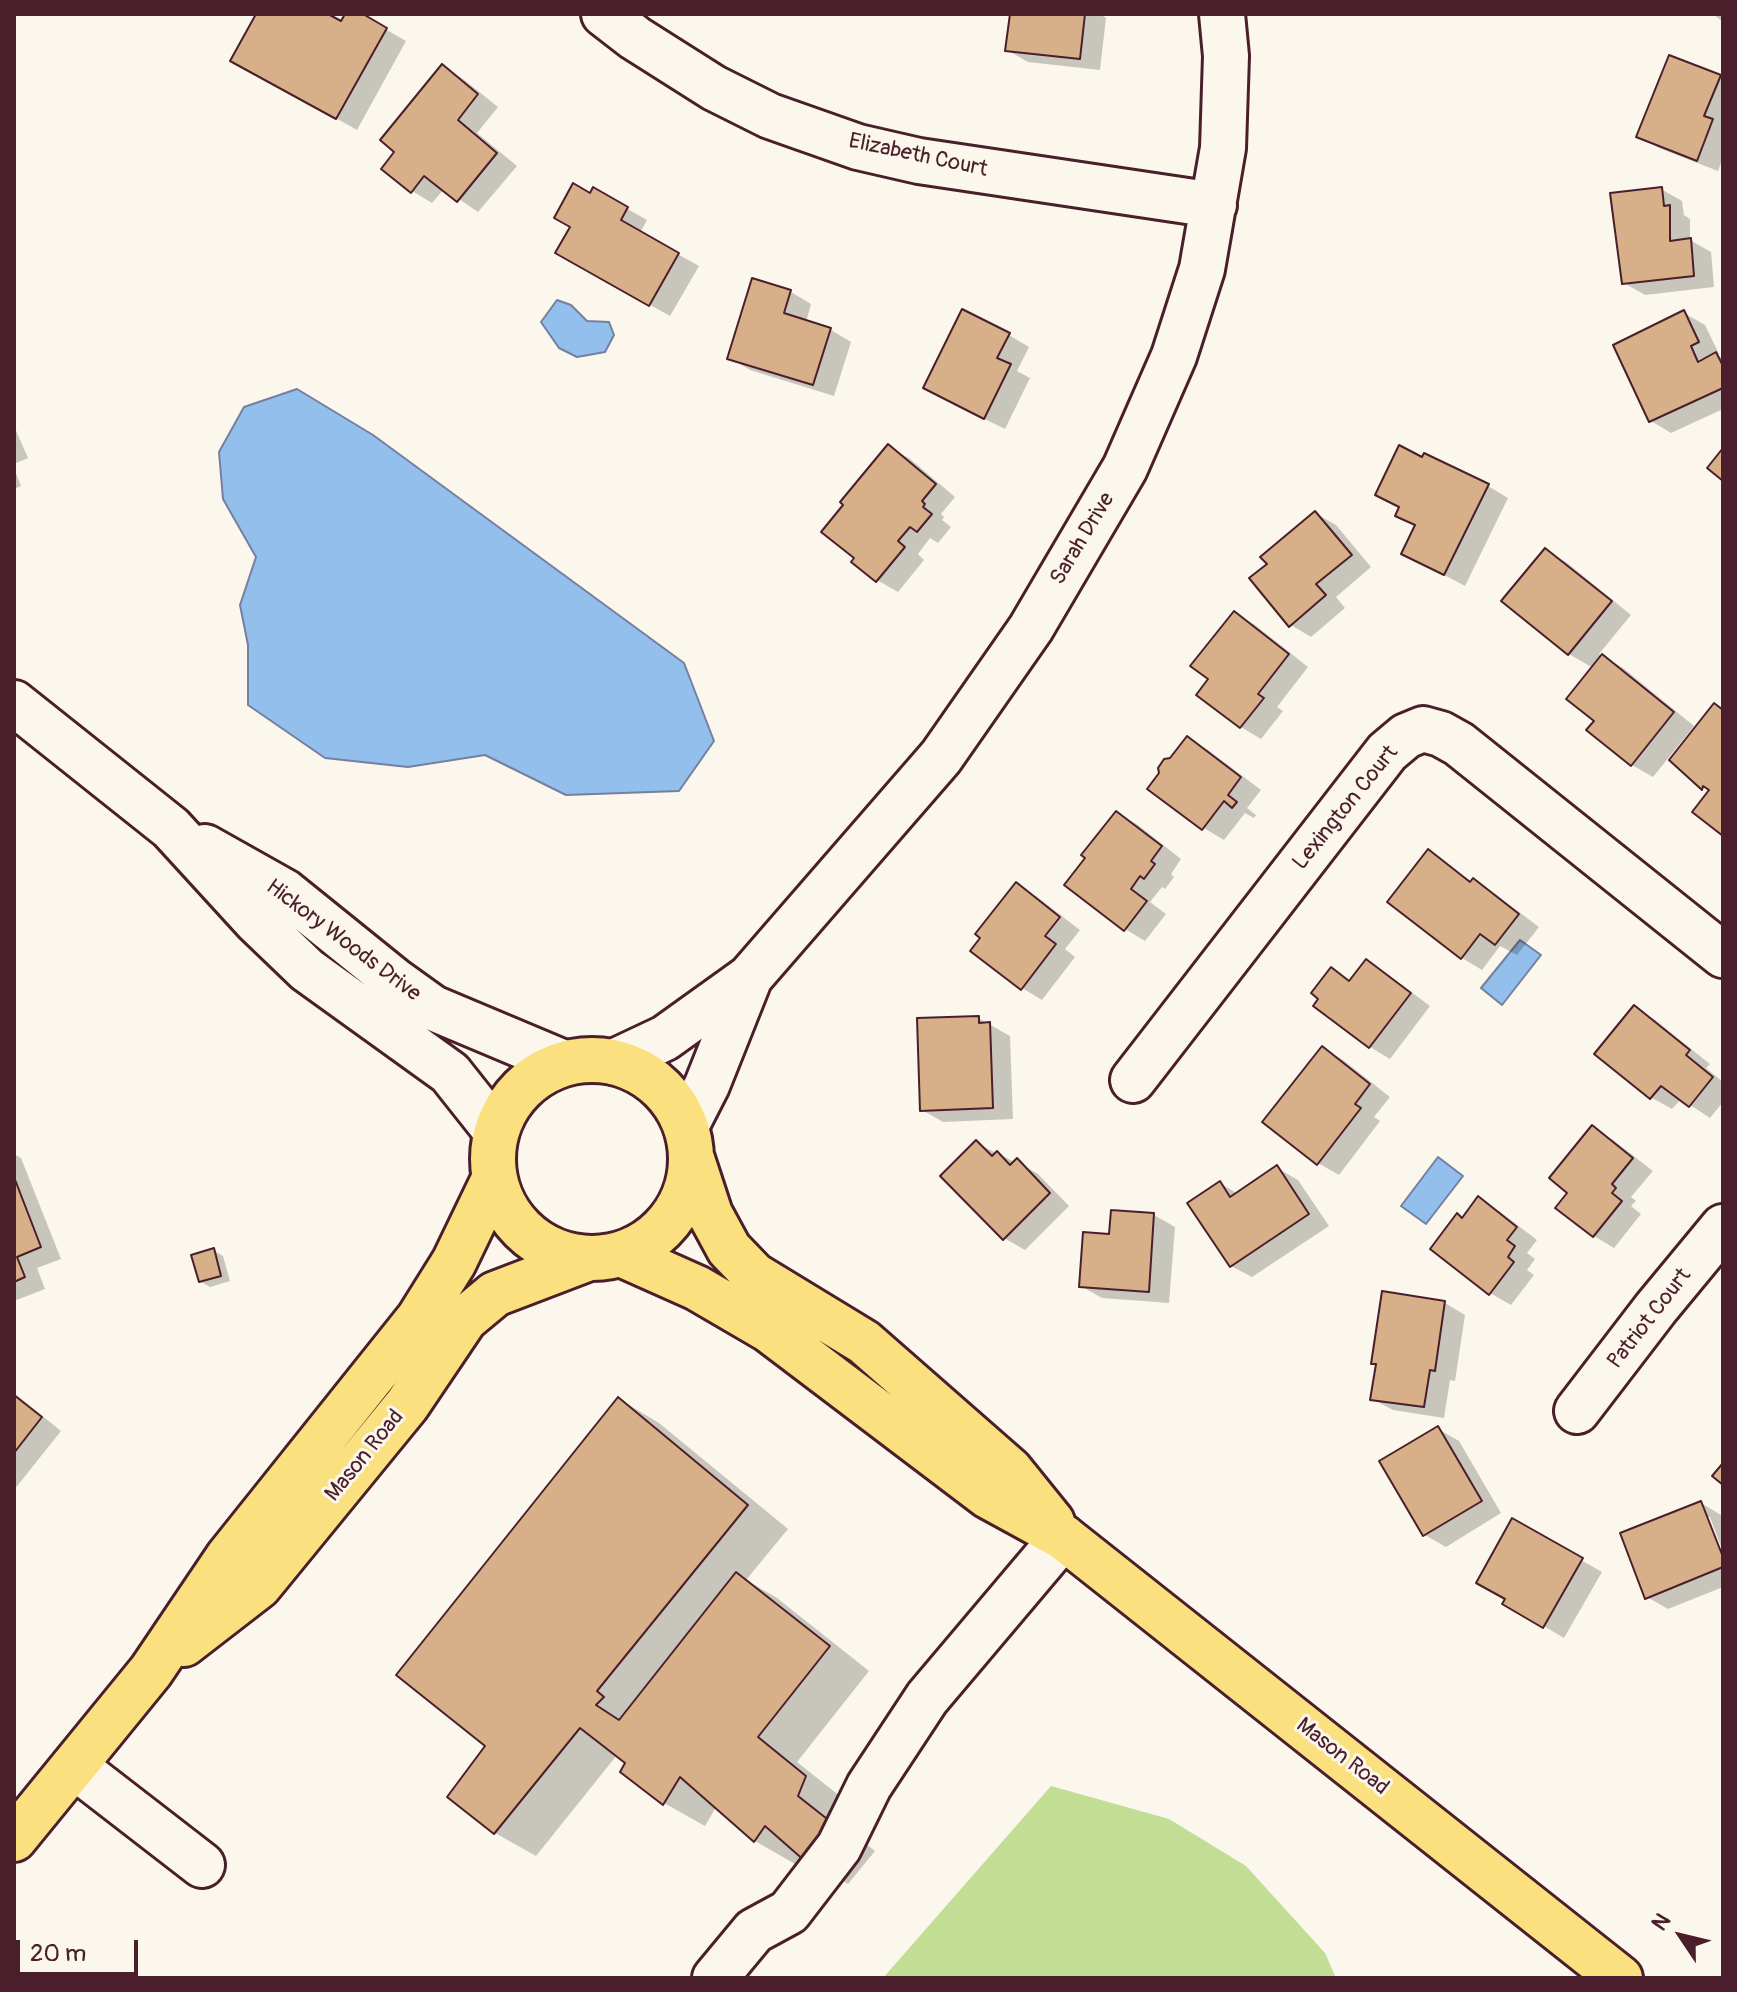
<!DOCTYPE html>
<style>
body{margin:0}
#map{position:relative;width:1737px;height:1992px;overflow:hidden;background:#fbf7ec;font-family:Pangolin,sans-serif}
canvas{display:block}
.frame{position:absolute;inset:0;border:16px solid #4a1f2b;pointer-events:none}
.north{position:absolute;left:1641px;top:1896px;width:80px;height:80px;-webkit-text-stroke:6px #fbf7ec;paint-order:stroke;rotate:305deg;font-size:22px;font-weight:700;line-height:32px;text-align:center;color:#4a1f2b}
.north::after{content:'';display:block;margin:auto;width:28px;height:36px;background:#4a1f2b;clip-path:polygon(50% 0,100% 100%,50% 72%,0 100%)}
.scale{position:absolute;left:16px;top:1940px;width:122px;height:36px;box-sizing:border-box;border:4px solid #4a1f2b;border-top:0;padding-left:10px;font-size:24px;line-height:28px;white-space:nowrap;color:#4a1f2b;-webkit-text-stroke:6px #fbf7ec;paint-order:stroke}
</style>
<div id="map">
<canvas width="1737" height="1992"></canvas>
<div class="frame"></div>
<div class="north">N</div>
<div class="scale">20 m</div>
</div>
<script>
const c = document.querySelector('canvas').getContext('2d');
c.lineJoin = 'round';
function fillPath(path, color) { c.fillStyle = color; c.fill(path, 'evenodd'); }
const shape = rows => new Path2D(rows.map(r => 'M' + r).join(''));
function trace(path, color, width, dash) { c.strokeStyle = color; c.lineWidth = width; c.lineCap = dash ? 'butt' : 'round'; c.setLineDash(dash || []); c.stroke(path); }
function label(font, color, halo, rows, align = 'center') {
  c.font = font + ' Pangolin,sans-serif'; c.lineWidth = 6; c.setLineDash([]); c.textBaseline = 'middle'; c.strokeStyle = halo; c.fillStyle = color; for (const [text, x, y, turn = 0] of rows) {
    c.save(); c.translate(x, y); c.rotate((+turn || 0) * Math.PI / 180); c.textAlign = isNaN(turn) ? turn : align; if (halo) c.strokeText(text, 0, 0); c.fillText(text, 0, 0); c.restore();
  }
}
const green = shape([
 [1051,1786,1169,1819,1246,1866,1325,1953,1336,1978,883,1978]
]);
const water = shape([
 [557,300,571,305,587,321,609,322,614,335,605,352,577,357,559,348,541,322,557,300],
 [297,389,373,435,684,663,714,741,679,791,566,795,485,755,408,767,325,758,248,705,248,645,240,605,256,557,223,499,219,452,244,407,297,389],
 [1520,940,1541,955,1502,1005,1481,988,1520,940],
 [1438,1157,1463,1176,1426,1224,1401,1206,1438,1157]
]);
const shadow = shape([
 [258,14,324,14,342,24,348,14,359,14,406,41,357,130,233,60],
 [1012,14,1100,14,1106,18,1100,70,1028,62,1007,50],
 [1713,14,1723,14,1723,22],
 [442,67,463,79,498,107,477,133,517,166,478,212,444,189,432,203,412,191,397,152],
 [1720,76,1723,78,1723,158,1718,171,1659,148,1638,136],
 [1661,189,1682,201,1684,215,1690,219,1690,240,1711,252,1714,287,1645,295,1624,283],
 [594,190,647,220,640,233,699,266,670,316,557,253],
 [753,280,791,292,811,304,806,322,831,330,851,342,834,396,750,370,730,358],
 [1684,313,1705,325,1719,354,1717,355,1723,358,1723,409,1671,433,1651,421],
 [1009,335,1029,347,1017,371,1030,378,1005,429,946,400],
 [14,426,28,458,14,464],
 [888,447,909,458,955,497,941,514,944,517,942,520,951,527,938,543,930,538,918,554,924,560,898,592,877,580],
 [14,468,21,486,14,489],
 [1488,486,1508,498,1465,586,1403,553,1417,526,1398,516],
 [1315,513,1336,525,1371,567,1336,597,1345,608,1311,637,1291,625],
 [1545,550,1566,562,1631,615,1599,654,1623,668,1694,726,1653,777,1632,765,1589,730,1597,720,1593,668,1569,654,1504,601],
 [1234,613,1255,625,1308,667,1277,707,1283,711,1261,739,1241,727,1211,679],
 [1187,739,1208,750,1261,790,1247,808,1256,815,1254,818,1245,813,1224,840,1204,828,1150,788],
 [1117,813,1138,825,1181,859,1171,874,1174,877,1165,889,1162,887,1150,902,1166,914,1145,941,1125,929],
 [1429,852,1472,882,1494,893,1539,927,1517,955,1500,946,1482,970,1462,958,1390,902],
 [1016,885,1037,897,1080,930,1065,949,1075,957,1042,1000,1022,988],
 [1367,962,1387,974,1430,1006,1390,1059,1370,1047,1331,970,1351,982],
 [1634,1008,1655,1020,1710,1064,1706,1068,1723,1082,1723,1102,1710,1118,1681,1099,1672,1109,1652,1098,1597,1054],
 [978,1018,1010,1036,1013,1119,943,1122,922,1110],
 [1322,1048,1343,1060,1390,1097,1374,1117,1380,1121,1339,1175,1318,1163],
 [1592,1128,1613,1140,1653,1171,1631,1197,1636,1201,1631,1206,1641,1214,1614,1248,1594,1236,1570,1192],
 [976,1143,1037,1173,1069,1206,1025,1250,1004,1238],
 [14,1154,21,1158,61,1259,37,1268,45,1289,14,1301],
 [1277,1168,1298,1180,1329,1226,1252,1277,1231,1266,1220,1183,1238,1194],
 [1478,1199,1499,1211,1537,1240,1527,1253,1535,1259,1527,1270,1534,1275,1511,1305,1490,1293,1433,1249,1463,1219],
 [1154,1215,1175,1227,1169,1303,1102,1298,1081,1286,1111,1236],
 [213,1250,223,1256,230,1281,210,1287,200,1281],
 [1445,1303,1465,1315,1455,1381,1450,1380,1444,1418,1393,1410,1372,1399,1378,1365,1374,1363],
 [14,1393,61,1431,14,1490],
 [619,1399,659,1423,788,1529,746,1580,777,1598,869,1671,797,1762,846,1801,837,1821,875,1851,848,1884,801,1856,795,1864,755,1841,716,1807,705,1826,664,1803,617,1755,536,1856,495,1833,449,1797,488,1745],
 [1438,1429,1459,1441,1501,1513,1446,1547,1425,1535],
 [1701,1503,1721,1515,1723,1519,1723,1552,1710,1517,1705,1517,1723,1562,1723,1587,1668,1609,1647,1597],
 [1513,1521,1602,1572,1564,1638,1505,1603]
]);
const building = shape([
 [256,14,328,14,341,21,345,14,363,14,387,28,336,119,230,61,256,14],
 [1010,14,1085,14,1080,59,1005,51,1010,14],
 [1669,55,1721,75,1704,116,1713,119,1697,161,1636,137,1669,55],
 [442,64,478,94,458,120,497,153,457,202,424,176,411,193,381,169,394,152,380,140,442,64],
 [573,183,590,193,593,187,628,207,621,220,679,253,649,306,555,253,570,227,554,218,573,183],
 [1662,187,1664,206,1670,205,1670,241,1691,238,1694,276,1622,284,1610,193,1662,187],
 [752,278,791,290,784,313,831,328,813,385,727,359,752,278],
 [962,309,1010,333,997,358,1011,364,984,419,923,388,962,309],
 [1684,310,1699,342,1691,346,1698,362,1716,352,1723,366,1723,388,1649,422,1613,345,1684,310],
 [888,444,936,484,922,501,925,504,923,507,932,514,917,532,910,527,898,541,905,547,876,582,851,562,854,558,821,532,843,505,840,502,888,444],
 [1399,445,1422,457,1424,453,1489,484,1444,575,1401,554,1415,525,1395,516,1399,507,1375,495,1399,445],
 [1723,448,1723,481,1707,468,1723,448],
 [1315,511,1352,555,1316,584,1326,595,1289,627,1249,578,1267,564,1260,557,1315,511],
 [1545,548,1612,601,1568,655,1501,601,1545,548],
 [1234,611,1289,654,1258,694,1264,698,1240,728,1196,695,1208,679,1190,666,1234,611],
 [1602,654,1674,712,1631,766,1586,730,1594,721,1566,699,1602,654],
 [1714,703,1723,710,1723,836,1692,812,1709,790,1703,786,1702,790,1669,760,1714,703],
 [1187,736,1241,777,1228,795,1237,802,1232,808,1224,801,1202,830,1147,789,1159,773,1158,768,1164,759,1170,758,1187,736],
 [1116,811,1162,846,1151,861,1155,864,1144,879,1140,876,1131,889,1147,901,1124,931,1064,885,1085,858,1081,855,1116,811],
 [1428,849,1470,882,1473,878,1519,914,1495,945,1480,934,1461,959,1387,902,1428,849],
 [1016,882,1060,917,1045,936,1056,944,1021,990,970,951,980,938,975,934,1016,882],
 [1366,959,1411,993,1369,1048,1313,1006,1318,999,1311,993,1331,967,1349,981,1366,959],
 [1634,1005,1690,1050,1686,1055,1713,1077,1689,1107,1661,1086,1650,1099,1594,1054,1634,1005],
 [979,1016,979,1023,990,1022,993,1108,920,1111,917,1018,979,1016],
 [1322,1046,1370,1084,1355,1104,1361,1108,1317,1165,1262,1122,1322,1046],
 [1592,1125,1633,1158,1612,1184,1616,1188,1612,1193,1622,1201,1593,1237,1555,1208,1567,1193,1549,1178,1592,1125],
 [976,1140,992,1156,997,1151,1010,1165,1017,1158,1050,1193,1003,1240,940,1176,976,1140],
 [1277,1165,1309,1214,1230,1267,1187,1203,1220,1181,1230,1197,1277,1165],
 [14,1177,41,1247,17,1257,25,1277,14,1282,14,1177],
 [1478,1196,1517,1227,1507,1240,1515,1246,1508,1257,1514,1262,1489,1295,1430,1249,1457,1213,1462,1218,1478,1196],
 [1111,1210,1154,1213,1149,1292,1079,1287,1083,1232,1109,1234,1111,1210],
 [214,1248,221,1276,199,1282,191,1255,214,1248],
 [1382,1291,1445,1301,1435,1371,1430,1370,1424,1407,1370,1400,1376,1364,1371,1364,1382,1291],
 [14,1395,42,1417,14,1453,14,1395],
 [618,1397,748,1505,597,1691,604,1697,596,1705,619,1720,736,1572,830,1646,758,1737,806,1776,798,1796,836,1826,806,1862,765,1826,754,1842,680,1777,663,1805,620,1772,625,1763,580,1728,494,1834,447,1797,485,1746,396,1675,618,1397],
 [1438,1426,1482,1501,1423,1536,1379,1461,1438,1426],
 [1723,1463,1723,1485,1712,1476,1723,1463],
 [1701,1501,1723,1557,1723,1567,1645,1599,1620,1533,1701,1501],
 [1512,1518,1583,1558,1543,1628,1502,1604,1505,1599,1476,1583,1512,1518]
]);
const minor = shape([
 [604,14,635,38,714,88,770,116,858,147,919,161,1214,205],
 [14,703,171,828,257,922,307,970,450,1073,496,1131],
 [205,847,285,892,394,980,433,1008,564,1063],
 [614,1062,665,1038,750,977,941,757,1031,628,1125,468,1174,356,1202,269,1223,148,1226,56,1222,14],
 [1133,1080,1387,752,1406,736,1423,729,1441,734,1459,744,1723,955],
 [686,1126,707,1085,750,977],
 [1577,1411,1656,1308,1723,1227],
 [74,1766,202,1865],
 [715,1978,754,1931,789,1912,839,1847,869,1786,927,1698,1063,1537]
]);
const major = shape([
 '493 1159a99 99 0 1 1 198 0a99 99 0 1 1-198 0Z',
 [692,1159,710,1214,729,1249,754,1275,864,1342,1010,1470,1052,1522],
 [623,1255,697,1288,769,1330,988,1496,1063,1537,1620,1978],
 [184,1644,259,1586,407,1405,465,1319,495,1294,584,1260],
 [14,1839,151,1671,228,1557,419,1318,454,1262,494,1179]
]);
const streetNames = [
 ["Elizabeth Court",918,156,12],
 ["Sarah Drive",1083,539,-59],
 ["Lexington Court",1346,808,-51],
 ["Hickory Woods Drive",343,941,37],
 ["Patriot Court",1650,1319,-52],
 ["Mason Road",365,1456,-51],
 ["Mason Road",1342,1757,38]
];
fillPath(green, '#c2dd94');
fillPath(water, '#92bfec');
trace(water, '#757f9f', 2);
fillPath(shadow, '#0003');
fillPath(building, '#d7af88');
trace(building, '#4a1f2b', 2);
trace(minor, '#4a1f2b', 50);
trace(major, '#4a1f2b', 50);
trace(minor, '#fbf7ec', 44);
trace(major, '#fbe080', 44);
label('22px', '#4a1f2b', '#fbf7ec', streetNames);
</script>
